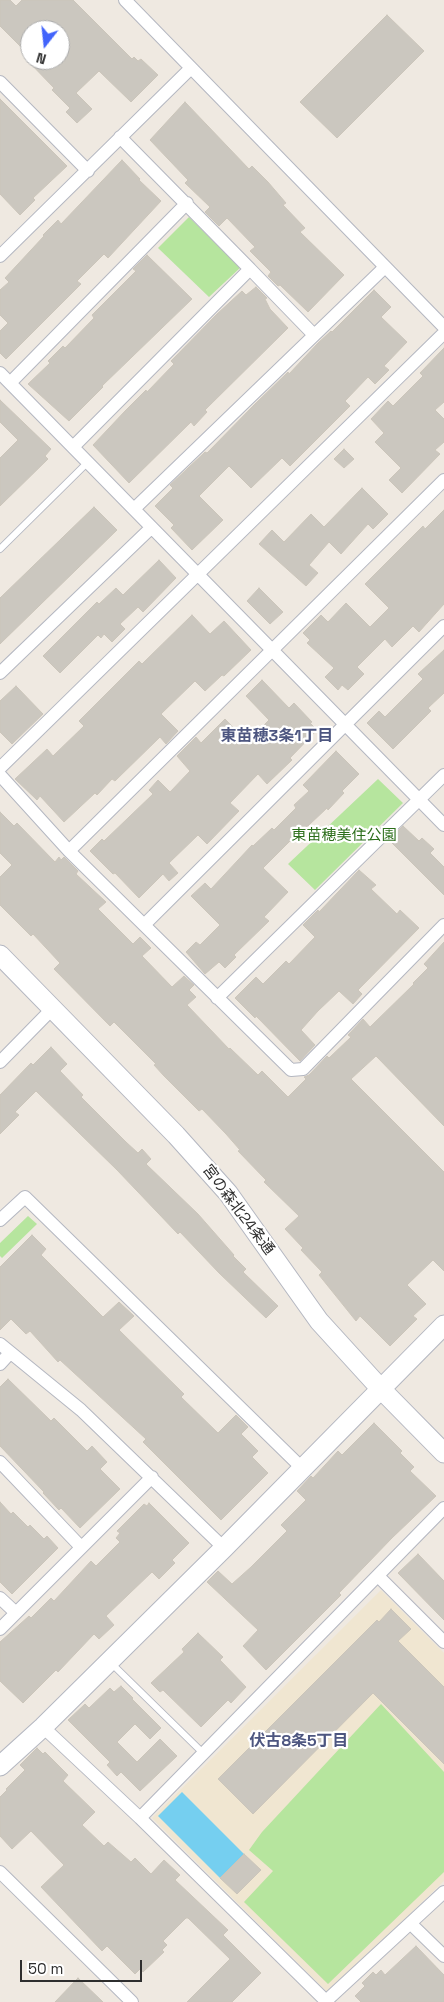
<!DOCTYPE html>
<meta charset="utf-8">
<style>
body{margin:0}
#map{position:relative;width:444px;height:2002px;overflow:hidden;background:#efe9e1;font-family:"Space Grotesk",sans-serif}
canvas{display:block}
.north{position:absolute;left:20px;top:20px;width:50px;height:50px;box-sizing:border-box;background:#fff;border:1px solid #ababab;border-radius:50%;rotate:196deg;font-size:14px;font-weight:700;line-height:20px;text-align:center;color:#2e2e2e}
.north::after{content:'';display:block;margin:auto;width:18px;height:22px;background:#4264fb;clip-path:polygon(50% 0,100% 100%,50% 72%,0 100%)}
.scale{position:absolute;left:20px;top:1960px;width:122px;height:22px;box-sizing:border-box;border:2px solid #2e2e2e;border-top:0;padding-left:6px;font-size:15px;line-height:18px;white-space:nowrap;color:#2e2e2e;-webkit-text-stroke:4px #fff;paint-order:stroke}
</style>
<div id="map">
<canvas width="444" height="2002"></canvas>
<div class="north">N</div>
<div class="scale">50 m</div>
</div>
<script>
const c = document.querySelector('canvas').getContext('2d');
c.lineJoin = 'round';
function fillPath(path, color) { c.fillStyle = color; c.fill(path, 'evenodd'); }
const shape = rows => new Path2D(rows.map(r => 'M' + r).join(''));
function trace(path, color, width, dash) { c.strokeStyle = color; c.lineWidth = width; c.lineCap = dash ? 'butt' : 'round'; c.setLineDash(dash || []); c.stroke(path); }
function label(font, color, halo, rows, align = 'center') {
  c.font = font + ' "Space Grotesk","Noto Sans JP",sans-serif'; c.lineWidth = 4.5; c.setLineDash([]); c.textBaseline = 'middle'; c.strokeStyle = halo; c.fillStyle = color; for (const [text, x, y, turn = 0] of rows) {
    c.save(); c.translate(x, y); c.rotate((+turn || 0) * Math.PI / 180); c.textAlign = isNaN(turn) ? turn : align; if (halo) c.strokeText(text, 0, 0); c.fillText(text, 0, 0); c.restore();
  }
}
const education = shape([
 [381,1590,444,1653,444,1881,328,1993,152,1818]
]);
const green = shape([
 [189,217,240,268,209,297,158,248],
 [378,779,403,803,315,890,288,864],
 [28,1216,37,1224,2,1258,0,1256,0,1243],
 [381,1704,444,1772,444,1872,328,1984,244,1902,273,1871,249,1850,262,1832]
]);
const water = shape([
 [182,1792,244,1854,220,1878,158,1816]
]);
const building = shape([
 [0,0,10,0,16,6,22,0,73,0,132,59,134,57,138,61,141,59,158,75,131,102,99,71,76,93,92,109,77,123,66,112,70,108,52,90,54,88,27,60,60,60,60,30,30,30,30,56,0,26,0,0],
 [387,15,424,51,337,138,300,102,387,15],
 [0,99,67,166,33,198,35,200,20,215,0,194,0,99],
 [185,102,249,169,252,166,268,182,286,203,283,205,305,228,300,232,344,275,308,312,280,285,278,286,268,276,271,272,250,251,255,247,227,218,219,226,205,212,210,207,185,183,188,180,150,140,185,102],
 [122,160,140,179,139,180,161,201,108,258,104,254,77,281,81,284,6,359,0,353,0,331,8,323,0,315,0,290,9,282,5,278,44,236,43,235,58,220,61,224,122,160],
 [147,255,192,299,102,386,103,387,69,421,28,384,50,363,48,361,63,346,65,348,94,318,92,315,136,271,133,269,147,255],
 [256,287,267,298,265,299,270,309,288,328,205,410,207,412,194,426,191,422,129,483,93,445,125,411,146,390,147,392,174,364,171,361,217,314,242,291,246,295,256,287],
 [374,290,391,307,381,317,407,342,384,366,389,370,375,384,368,377,345,401,350,406,290,466,282,458,251,488,229,466,199,496,223,520,192,550,171,528,174,525,155,506,173,488,170,485,205,452,207,453,255,404,288,372,289,374,318,343,331,331,332,332,374,290],
 [444,348,444,402,435,410,444,419,444,442,435,450,440,454,402,493,389,480,401,468,375,442,384,433,371,419,388,401,393,406,423,376,420,373,444,348],
 [0,400,51,449,45,456,48,459,0,506,0,458,18,440,0,422,0,400],
 [344,449,354,459,344,468,334,459,344,449],
 [362,488,388,514,373,529,368,524,341,554,329,542,309,565,318,573,306,586,259,544,272,530,284,542,311,514,324,527,362,488],
 [94,507,117,530,0,644,0,598,94,507],
 [444,510,444,604,419,632,413,626,392,647,385,639,357,667,364,674,348,690,342,685,338,690,325,677,334,668,307,643,310,640,303,633,321,615,328,622,346,603,370,627,389,608,365,584,423,526,425,529,444,510],
 [159,560,176,578,143,612,138,607,120,624,125,629,112,642,104,634,101,638,98,635,60,673,43,656,97,602,99,604,116,588,123,595,159,560],
 [259,588,283,612,270,624,247,601,259,588],
 [192,615,210,634,224,621,251,650,224,676,222,675,205,691,195,681,161,714,178,731,166,744,160,737,115,781,112,779,97,795,95,793,64,822,40,796,37,800,15,779,47,749,53,756,84,726,79,721,139,661,142,664,192,615],
 [444,650,444,693,428,708,431,711,393,749,367,723,379,711,385,717,423,679,418,674,444,650],
 [262,680,289,708,294,703,312,722,310,723,317,730,290,758,292,760,267,784,258,774,230,803,239,811,207,844,198,835,169,863,178,873,169,881,163,874,139,898,115,873,113,874,90,851,102,839,104,841,153,794,149,790,158,780,170,792,190,771,177,756,196,737,201,743,225,719,247,742,269,720,246,696,262,680],
 [16,686,43,714,12,744,0,732,0,701,16,686],
 [336,751,359,774,342,791,344,793,328,810,327,808,291,842,290,841,263,868,288,892,264,917,269,921,234,955,236,957,225,968,219,962,205,974,186,952,196,942,200,945,220,925,191,896,205,883,211,889,252,845,253,846,272,828,274,830,296,808,294,805,309,791,303,785,336,751],
 [0,812,14,826,17,823,55,862,59,857,61,860,64,857,78,871,76,874,106,902,98,909,133,944,140,937,151,948,142,956,172,987,184,976,194,985,189,990,196,997,187,1005,229,1049,230,1048,258,1075,262,1071,288,1097,306,1079,304,1077,309,1075,327,1056,329,1058,351,1037,348,1035,363,1019,370,1027,414,984,413,983,428,968,424,964,444,942,444,1126,376,1056,351,1079,444,1172,444,1271,433,1260,407,1285,426,1304,413,1316,417,1319,390,1346,360,1316,356,1321,319,1275,322,1272,301,1250,303,1248,285,1229,299,1216,264,1182,266,1180,238,1151,240,1150,226,1134,202,1109,199,1111,164,1076,154,1065,156,1064,114,1022,110,1026,54,969,60,963,33,934,31,936,0,905,0,877,12,865,0,853,0,812],
 [403,826,419,841,422,838,434,849,430,853,444,867,444,895,389,840,403,826],
 [359,870,376,885,371,889,397,914,400,910,419,928,358,990,362,994,353,1004,339,991,318,1011,301,1030,315,1045,300,1061,256,1016,255,1018,235,998,256,977,263,984,286,961,289,964,315,937,303,925,318,910,319,912,359,870],
 [51,1047,67,1064,60,1071,83,1095,81,1097,126,1142,138,1153,142,1149,151,1159,146,1164,198,1214,234,1255,233,1256,246,1269,243,1272,278,1306,266,1318,219,1273,180,1232,178,1234,117,1170,36,1091,15,1112,19,1115,0,1134,0,1095,31,1063,33,1065,51,1047],
 [32,1235,46,1249,41,1255,103,1317,119,1302,134,1316,119,1330,184,1394,181,1397,218,1433,236,1415,248,1427,241,1434,258,1451,252,1457,268,1473,221,1520,143,1442,146,1439,60,1360,58,1362,30,1331,26,1334,11,1319,0,1330,0,1267,32,1235],
 [8,1379,51,1421,54,1418,87,1451,92,1446,107,1462,100,1469,120,1489,80,1528,61,1508,59,1510,43,1493,44,1492,0,1446,0,1387,8,1379],
 [374,1423,402,1451,400,1453,414,1467,410,1471,436,1496,392,1538,339,1593,341,1595,266,1670,243,1646,258,1630,207,1582,218,1571,232,1584,251,1567,287,1531,281,1525,306,1500,297,1491,311,1476,313,1478,338,1451,342,1455,374,1423],
 [0,1502,11,1514,13,1512,28,1527,30,1525,44,1539,47,1536,58,1548,12,1594,0,1582,0,1502],
 [149,1503,189,1543,172,1560,175,1563,159,1579,152,1572,106,1616,114,1625,99,1639,94,1634,58,1672,56,1670,23,1703,0,1681,0,1642,29,1616,31,1618,51,1598,54,1601,91,1561,96,1566,120,1542,116,1538,120,1533,117,1531,144,1504,147,1506,149,1503],
 [418,1554,444,1581,444,1620,398,1573,418,1554],
 [391,1609,411,1629,398,1641,444,1687,444,1764,373,1693,253,1814,218,1779,377,1620,379,1622,391,1609],
 [198,1633,223,1657,220,1660,246,1687,231,1703,228,1700,201,1727,163,1690,160,1692,151,1683,184,1652,182,1649,198,1633],
 [121,1686,133,1698,132,1699,161,1728,150,1739,135,1724,117,1742,137,1762,160,1739,177,1756,140,1791,121,1772,117,1776,107,1765,110,1762,68,1720,85,1704,89,1708,110,1688,114,1692,121,1686],
 [37,1748,43,1754,45,1752,68,1775,63,1781,95,1812,82,1825,104,1846,108,1842,131,1862,135,1858,151,1874,164,1860,180,1875,175,1880,228,1930,223,1935,261,1973,232,2002,187,2002,230,1959,188,1918,186,1918,163,1941,167,1945,162,1950,164,1952,143,1972,140,1969,135,1974,107,1946,102,1951,41,1887,64,1865,31,1831,12,1849,0,1836,0,1797,7,1790,6,1789,25,1770,20,1765,37,1748],
 [244,1854,261,1870,237,1894,220,1878,244,1854],
 [416,1946,444,1975,444,2002,361,2002,355,1996,365,1986,362,1983,373,1972,376,1975,381,1970,385,1975,416,1946],
 [78,1978,103,2002,55,2002,78,1978]
]);
const lane = shape([
 [0,549,88,462],
 [110,1662,204,1754]
]);
const street = shape([
 [125,0,444,327],
 [0,82,88,171],
 [0,256,191,68],
 [250,269,314,335],
 [0,373,444,825],
 [10,383,187,203],
 [73,447,250,269,120,137],
 [134,509,385,267],
 [0,673,151,528],
 [0,768,444,333],
 [0,775,69,851,291,1070,303,1069,444,925],
 [69,851,444,480],
 [144,925,444,626],
 [217,998,444,775],
 [0,1062,53,1008],
 [0,1220,25,1197,302,1468],
 [0,1344,81,1410,224,1548],
 [0,1364,10,1353],
 [0,1462,81,1547],
 [378,1576,444,1642],
 [0,1598,16,1613],
 [0,1629,152,1477],
 [43,1727,140,1818,327,2002],
 [140,1818,444,1508],
 [0,1872,132,2002],
 [411,1924,444,1956],
 [325,2002,444,1892]
]);
const secondary = shape([
 [0,955,176,1135,228,1193,319,1321,380,1388,444,1453],
 [0,1766,43,1727,224,1548,444,1325]
]);
const parkNames = [
 ["東苗穂美住公園",344,836]
];
const streetNames = [
 ["宮の森北24条通",238,1210,53]
];
const neighbourhoodNames = [
 ["東苗穂3条1丁目",277,737],
 ["伏古8条5丁目",299,1742]
];
fillPath(education, '#f0e6d1');
fillPath(green, '#b6e59e');
fillPath(water, '#75cff0');
fillPath(building, '#cbc7bf');
trace(building, '#cbc5ba', 1);
trace(lane, '#b4b7c1', 8);
trace(street, '#b4b7c1', 14);
trace(secondary, '#b4b7c1', 21);
trace(lane, '#fff', 6);
trace(street, '#fff', 12);
trace(secondary, '#fff', 19);
label('15px', '#2c6e1b', '#fff', parkNames);
label('15px', '#2e2e2e', '#fff', streetNames);
label('bold 16px', '#4d5680', '#fff', neighbourhoodNames);
</script>
